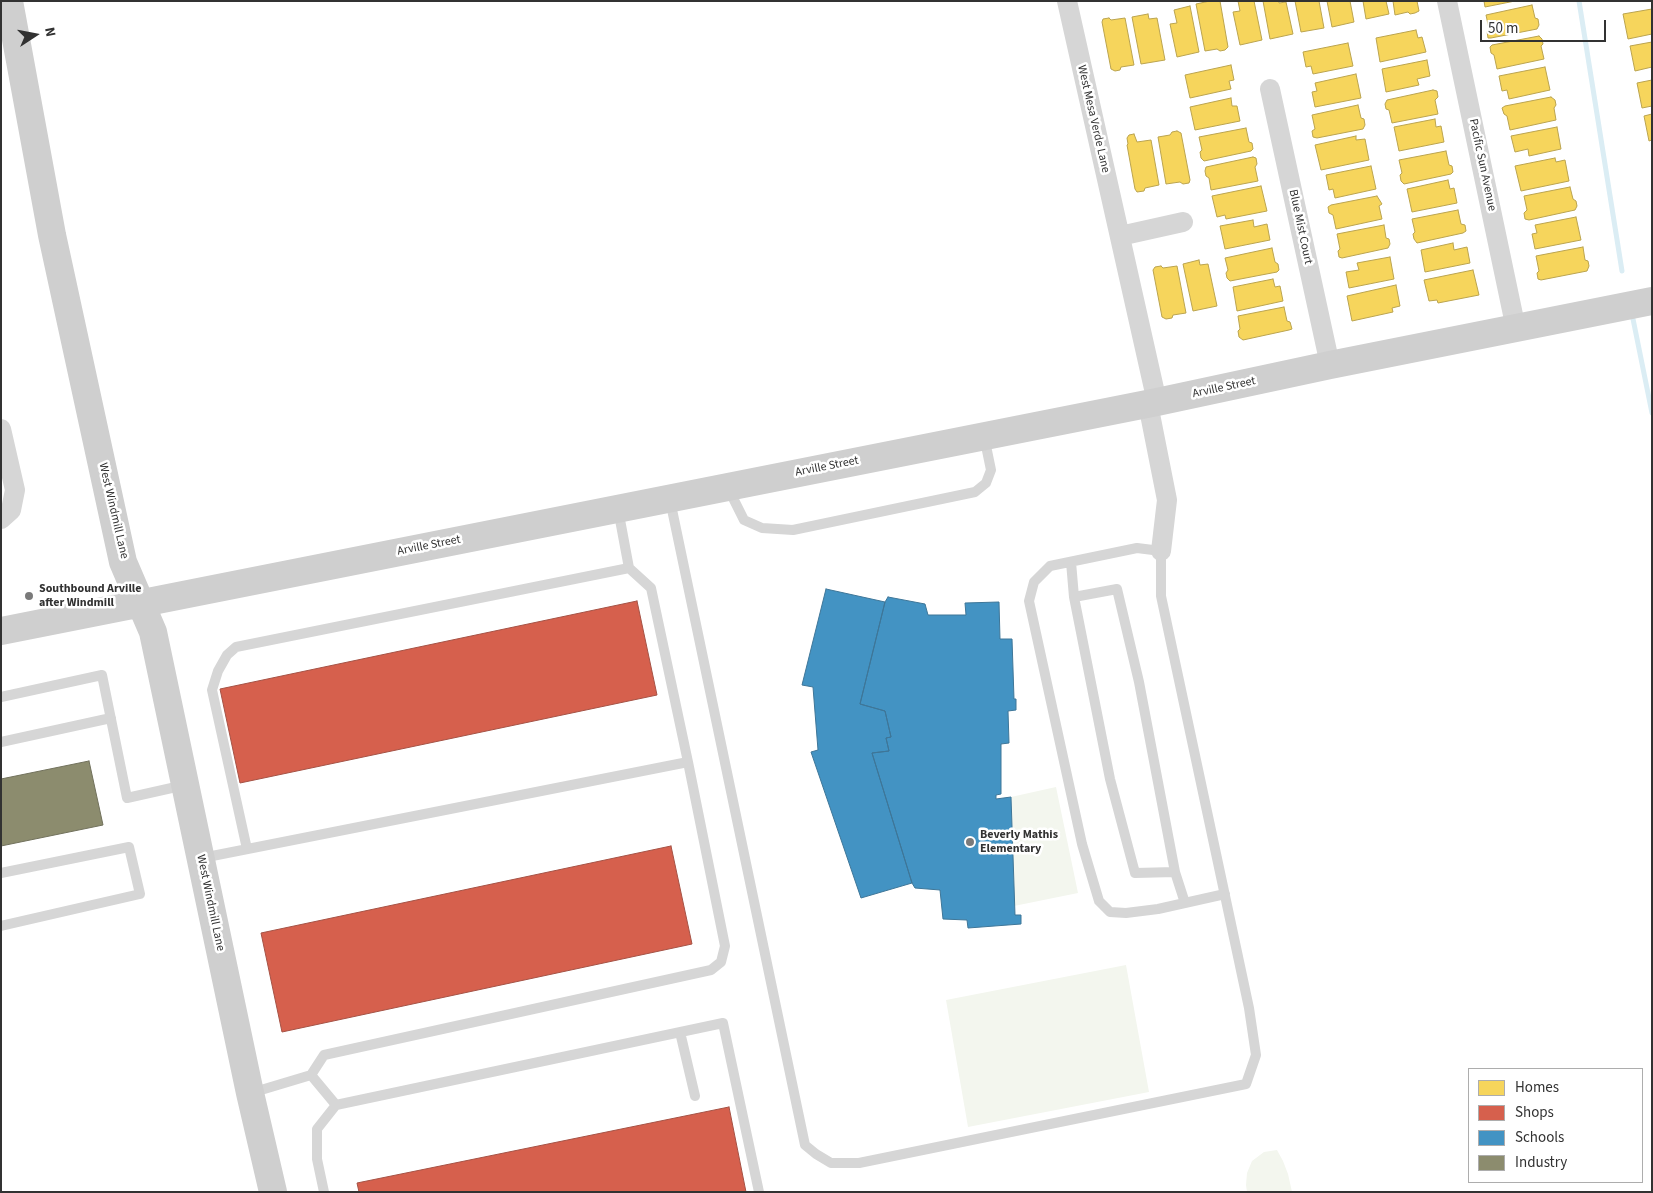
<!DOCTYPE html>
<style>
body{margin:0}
#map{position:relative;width:1653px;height:1193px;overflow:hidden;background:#fff;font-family:"Source Sans 3",sans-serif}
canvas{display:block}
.frame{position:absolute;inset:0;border:2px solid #323232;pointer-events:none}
.legend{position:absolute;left:1468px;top:1068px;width:175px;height:115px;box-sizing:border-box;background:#fff;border:1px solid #adadad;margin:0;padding:6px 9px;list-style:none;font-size:15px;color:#323232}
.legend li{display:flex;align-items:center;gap:10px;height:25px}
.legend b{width:25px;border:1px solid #adadad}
.north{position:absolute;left:10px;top:10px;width:50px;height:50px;-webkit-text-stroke:4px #fff;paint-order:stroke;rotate:79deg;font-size:14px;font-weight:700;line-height:20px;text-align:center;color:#323232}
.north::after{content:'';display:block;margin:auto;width:18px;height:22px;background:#323232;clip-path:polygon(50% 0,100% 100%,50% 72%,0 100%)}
.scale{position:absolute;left:1480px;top:20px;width:126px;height:22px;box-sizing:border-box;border:2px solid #323232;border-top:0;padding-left:6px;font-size:15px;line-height:18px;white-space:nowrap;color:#323232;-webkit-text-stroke:4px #fff;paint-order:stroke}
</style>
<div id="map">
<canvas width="1653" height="1193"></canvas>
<div class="frame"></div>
<ul class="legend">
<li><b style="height:14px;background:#f6d55c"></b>Homes</li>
<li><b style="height:14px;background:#d6604d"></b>Shops</li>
<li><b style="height:14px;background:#4393c3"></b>Schools</li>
<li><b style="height:14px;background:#8c8c6e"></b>Industry</li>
</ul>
<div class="north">N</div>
<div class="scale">50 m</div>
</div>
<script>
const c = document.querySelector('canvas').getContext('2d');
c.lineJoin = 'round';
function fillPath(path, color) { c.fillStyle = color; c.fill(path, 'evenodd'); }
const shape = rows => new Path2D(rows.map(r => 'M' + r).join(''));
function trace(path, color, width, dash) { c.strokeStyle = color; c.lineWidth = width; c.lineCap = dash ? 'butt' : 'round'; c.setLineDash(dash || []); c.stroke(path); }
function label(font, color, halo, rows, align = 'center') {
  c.font = font + ' "Source Sans 3",sans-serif'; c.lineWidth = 5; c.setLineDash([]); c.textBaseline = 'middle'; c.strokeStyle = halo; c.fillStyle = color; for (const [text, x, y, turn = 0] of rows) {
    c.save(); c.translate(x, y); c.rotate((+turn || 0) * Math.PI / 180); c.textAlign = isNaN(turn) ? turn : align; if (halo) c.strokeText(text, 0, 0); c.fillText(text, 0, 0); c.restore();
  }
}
const green = shape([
 [1056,787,1078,893,1014,906,1011,797],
 [1126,965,1149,1092,968,1127,946,1000],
 [1277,1150,1283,1161,1288,1174,1292,1192,1247,1192,1246,1185,1247,1173,1252,1161,1264,1152]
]);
const homes = shape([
 [1210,1,1220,1,1228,47,1225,50,1220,51,1217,49,1205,51,1196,4,1210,1],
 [1238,1,1254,1,1262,40,1240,45,1233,12,1240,11,1238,1],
 [1263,1,1279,1,1279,3,1286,2,1293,34,1270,39,1263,1],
 [1295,1,1319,1,1324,28,1301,32,1295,1],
 [1327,1,1350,1,1354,22,1332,27,1327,1],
 [1363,1,1386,1,1389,14,1366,19,1363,1],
 [1393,1,1417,1,1419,11,1415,13,1410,14,1408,12,1395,15,1393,1],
 [1484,1,1515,1,1485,7,1484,1],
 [1532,5,1535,18,1538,19,1539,25,1537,29,1491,38,1488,38,1487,31,1489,29,1486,15,1532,5],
 [1190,6,1199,52,1177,57,1170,24,1177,23,1174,10,1190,6],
 [1652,9,1652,34,1628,39,1623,14,1652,9],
 [1148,14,1149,19,1157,18,1165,60,1141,64,1132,17,1148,14],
 [1109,18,1111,20,1125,18,1134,65,1121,67,1120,70,1115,71,1111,69,1102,22,1103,19,1109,18],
 [1416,30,1418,38,1422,37,1426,52,1380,62,1376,38,1416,30],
 [1539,36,1542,39,1543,44,1541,46,1544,59,1497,69,1494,55,1491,53,1490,47,1492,45,1539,36],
 [1652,42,1652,67,1635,71,1630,46,1652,42],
 [1348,43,1353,66,1313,74,1311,66,1306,67,1303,52,1348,43],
 [1427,60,1430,76,1417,79,1419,85,1386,92,1382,69,1427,60],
 [1231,65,1234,80,1229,81,1231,89,1190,98,1185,75,1231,65],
 [1545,67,1550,90,1509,99,1507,90,1502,91,1499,76,1545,67],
 [1356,74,1361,98,1315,107,1312,92,1317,91,1315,83,1356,74],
 [1652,80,1652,106,1642,108,1637,83,1652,80],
 [1433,90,1437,91,1438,97,1435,100,1438,114,1392,123,1389,110,1386,109,1385,104,1387,100,1433,90],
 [1551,97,1555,100,1556,105,1554,108,1556,120,1510,130,1507,116,1504,114,1502,108,1505,106,1551,97],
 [1231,98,1232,106,1237,106,1240,121,1195,130,1190,107,1231,98],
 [1358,105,1361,118,1364,119,1365,125,1363,129,1317,138,1313,137,1312,131,1315,129,1312,115,1358,105],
 [1652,114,1652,140,1649,141,1644,116,1652,114],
 [1435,119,1436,127,1441,126,1444,142,1399,151,1394,127,1435,119],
 [1557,127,1561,149,1529,156,1528,149,1515,152,1511,136,1557,127],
 [1246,128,1249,142,1252,143,1253,149,1251,151,1204,161,1201,158,1200,152,1202,150,1199,137,1246,128],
 [1177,131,1181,133,1190,180,1189,183,1183,184,1180,182,1166,184,1158,137,1170,135,1172,132,1177,131],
 [1134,134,1137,142,1151,140,1159,185,1145,188,1144,191,1137,192,1135,189,1127,145,1128,144,1127,138,1129,135,1134,134],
 [1356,136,1356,140,1365,139,1369,160,1321,170,1315,145,1356,136],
 [1446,151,1449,165,1452,166,1453,172,1451,174,1404,184,1401,181,1400,175,1402,173,1399,160,1446,151],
 [1253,157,1256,158,1257,164,1255,167,1258,181,1211,190,1209,178,1206,176,1205,171,1206,167,1253,157],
 [1555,158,1556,162,1565,160,1569,181,1521,191,1515,166,1555,158],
 [1371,166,1376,189,1335,198,1333,189,1329,190,1326,175,1371,166],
 [1448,180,1450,189,1454,188,1457,203,1412,212,1407,189,1448,180],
 [1261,186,1267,211,1226,219,1225,215,1217,217,1212,196,1261,186],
 [1570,187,1573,199,1576,201,1577,206,1575,210,1529,220,1525,219,1524,213,1527,210,1524,196,1570,187],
 [1377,196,1382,204,1379,206,1382,219,1336,229,1333,215,1329,213,1328,207,1331,205,1377,196],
 [1458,210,1461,224,1465,225,1466,231,1463,233,1417,243,1414,239,1413,234,1415,232,1412,219,1458,210],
 [1576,217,1581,240,1535,249,1532,234,1537,233,1535,225,1576,217],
 [1253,220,1254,227,1267,224,1270,240,1225,249,1220,226,1253,220],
 [1384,225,1386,238,1389,239,1390,244,1388,248,1342,258,1339,257,1338,251,1340,249,1337,234,1384,225],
 [1453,243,1454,250,1467,247,1470,263,1425,272,1421,250,1453,243],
 [1583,247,1585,260,1588,261,1589,266,1587,271,1541,280,1538,279,1537,273,1539,271,1536,256,1583,247],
 [1272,248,1275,262,1278,264,1279,270,1277,272,1230,281,1227,278,1226,273,1228,270,1225,258,1272,248],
 [1390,257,1394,279,1349,288,1346,272,1359,270,1357,263,1390,257],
 [1199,260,1200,265,1208,264,1217,306,1193,311,1183,264,1199,260],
 [1161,266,1163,268,1177,266,1186,313,1173,315,1172,318,1166,319,1162,317,1153,270,1155,267,1161,266],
 [1473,270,1479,295,1438,303,1437,300,1429,301,1424,280,1473,270],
 [1273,279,1275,287,1280,286,1283,301,1237,311,1233,287,1273,279],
 [1396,285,1400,306,1392,308,1393,312,1352,321,1347,296,1396,285],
 [1284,307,1287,321,1290,322,1292,329,1289,330,1243,340,1239,337,1238,331,1240,329,1238,316,1284,307]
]);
const shops = shape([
 [637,601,657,695,240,783,220,689,637,601],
 [671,846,692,944,282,1032,261,933,671,846],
 [729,1107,746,1192,359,1192,357,1183,729,1107]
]);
const schools = shape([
 [826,589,885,602,860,704,885,711,891,737,886,738,889,751,872,753,912,883,861,898,811,752,818,750,813,687,802,685,826,589],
 [888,597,925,604,928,615,966,615,965,603,999,602,1000,639,1012,639,1014,699,1016,699,1016,710,1008,711,1009,743,1001,744,1001,794,996,795,996,799,1011,797,1015,915,1021,915,1021,924,968,928,967,920,943,919,940,890,915,888,912,883,872,753,889,751,886,738,891,737,885,711,860,704,885,602,888,597]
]);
const industry = shape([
 [89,761,103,825,1,846,1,779,89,761]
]);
const stream = shape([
 [1579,1,1622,271],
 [1632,314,1652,413]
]);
const lane = shape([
 [728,488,744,520,762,528,793,530,975,492,986,483,991,470,984,436],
 [670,500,805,1145,816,1154,831,1163,859,1163,1246,1084,1256,1055,1249,1008,1161,596,1161,551,1137,548,1050,566,1034,582,1029,601,1082,844,1099,901,1110,912,1126,913,1158,909,1225,894],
 [1071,562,1074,597,1110,779,1135,873,1175,872],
 [1074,597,1117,589,1139,682,1175,872,1185,903],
 [1,697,102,675,127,798,185,785],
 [1,742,111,718],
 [247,849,212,690,218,671,227,655,236,647,629,568],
 [202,858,688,762,651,588,629,568,618,509],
 [1,873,129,847,140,894,1,926],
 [680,1032,695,1096],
 [311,1075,336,1105],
 [251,1093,311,1075,324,1055,711,970,721,962,725,946,688,762],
 [324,1192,317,1159,317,1129,336,1105,723,1023,759,1192]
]);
const street = shape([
 [1067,1,1157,402],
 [1447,1,1516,329],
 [1270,89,1330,365],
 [1120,236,1183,222],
 [1148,404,1167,500,1161,551],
 [1,429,15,490,11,510,1,519]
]);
const secondary = shape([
 [9,1,52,235,123,562,153,632,250,1093,273,1192],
 [1,631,1157,402,1330,365,1652,301]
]);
const markers = [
 [29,596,5,"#7a7a7a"],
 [970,842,5,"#7a7a7a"]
];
const streetNames = [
 ["West Mesa Verde Lane",1093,119,77],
 ["Pacific Sun Avenue",1482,165,78],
 ["Blue Mist Court",1300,227,78],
 ["Arville Street",1224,388,-12],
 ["Arville Street",827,467,-11],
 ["West Windmill Lane",113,511,77],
 ["Arville Street",429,546,-11],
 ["West Windmill Lane",210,903,78]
];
const poiNames = [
 ["Southbound Arville",39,589],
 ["after Windmill",39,603],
 ["Beverly Mathis",980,835],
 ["Elementary",980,849]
];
fillPath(green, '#f3f6ee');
fillPath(homes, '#f6d55c');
trace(homes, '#bba44f', 1);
fillPath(shops, '#d6604d');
trace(shops, '#a55245', 1);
fillPath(schools, '#4393c3');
trace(schools, '#3e7698', 1);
fillPath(industry, '#8c8c6e');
trace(industry, '#71715c', 1);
trace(stream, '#dbedf4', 5);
trace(lane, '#d6d6d6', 10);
trace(street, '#d6d6d6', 20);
trace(secondary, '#cfcfcf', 28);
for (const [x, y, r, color] of markers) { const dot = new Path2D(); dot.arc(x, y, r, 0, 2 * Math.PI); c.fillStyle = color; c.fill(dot); trace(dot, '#fff', 2); }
label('12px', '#323232', '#fff', streetNames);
label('bold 12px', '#323232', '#fff', poiNames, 'left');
</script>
